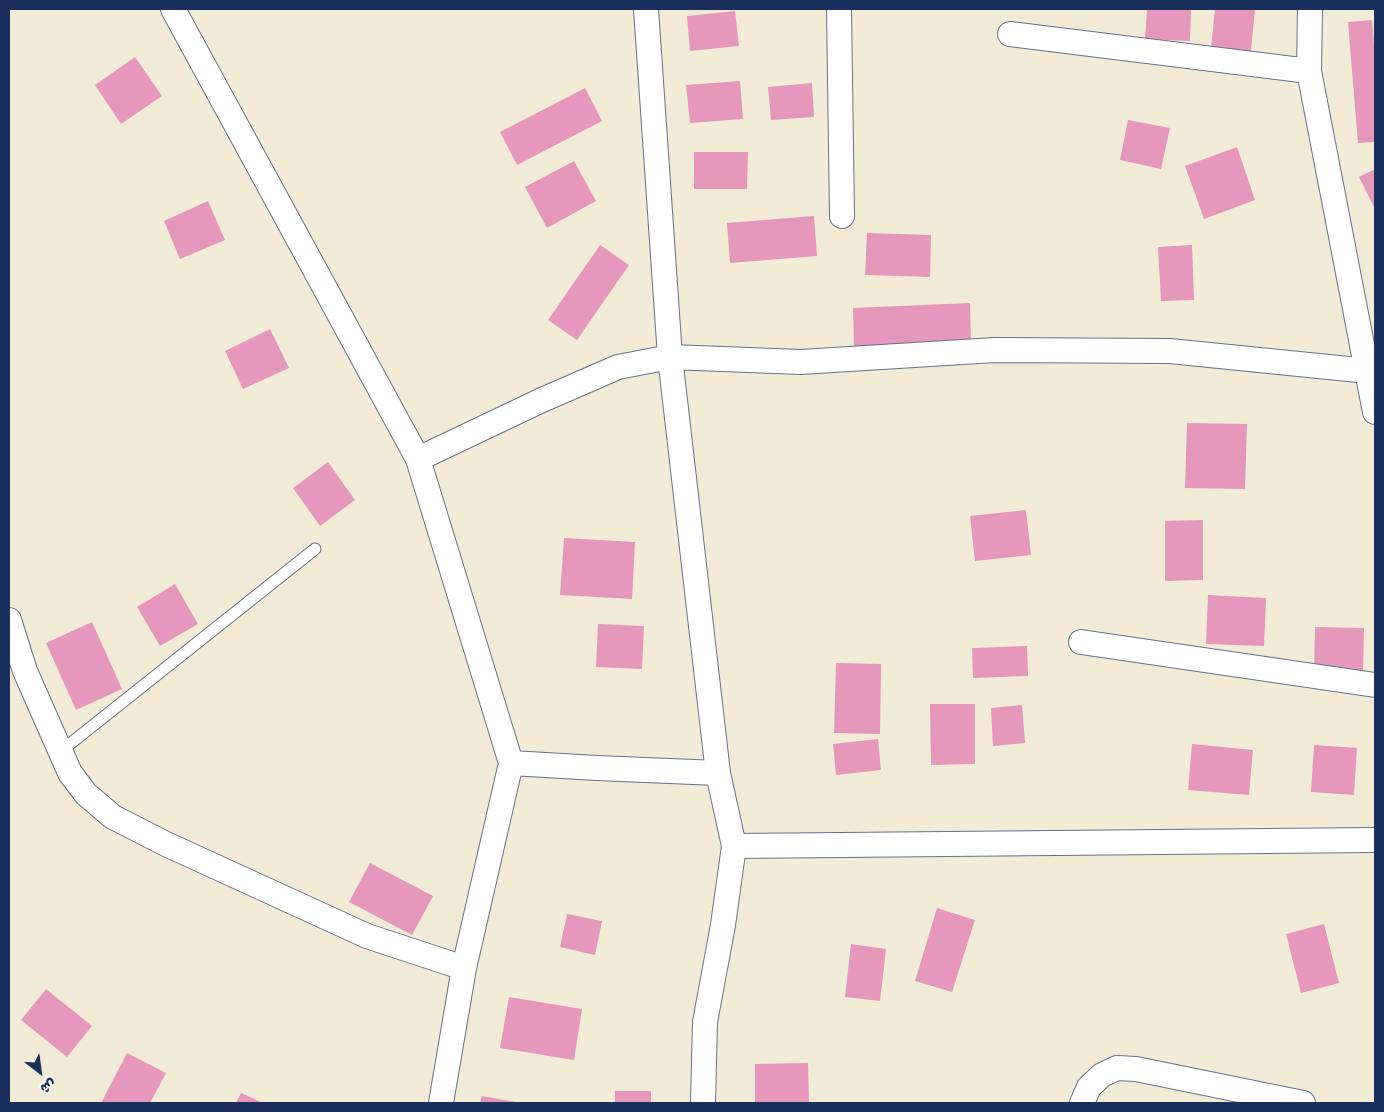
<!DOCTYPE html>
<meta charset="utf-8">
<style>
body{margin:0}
#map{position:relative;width:1384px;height:1112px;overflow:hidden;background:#f2ecd6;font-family:"Indie Flower","Playpen Sans Arabic",sans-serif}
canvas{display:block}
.frame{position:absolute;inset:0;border:10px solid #1b2f5e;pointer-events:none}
.north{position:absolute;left:15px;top:1047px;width:50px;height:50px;-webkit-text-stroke:4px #fbf7ec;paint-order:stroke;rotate:150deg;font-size:14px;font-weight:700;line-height:20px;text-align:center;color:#1b2f5e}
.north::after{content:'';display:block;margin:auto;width:18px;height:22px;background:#1b2f5e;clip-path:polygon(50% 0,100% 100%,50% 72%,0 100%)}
</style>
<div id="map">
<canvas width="1384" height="1112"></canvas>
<div class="frame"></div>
<div class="north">ش</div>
</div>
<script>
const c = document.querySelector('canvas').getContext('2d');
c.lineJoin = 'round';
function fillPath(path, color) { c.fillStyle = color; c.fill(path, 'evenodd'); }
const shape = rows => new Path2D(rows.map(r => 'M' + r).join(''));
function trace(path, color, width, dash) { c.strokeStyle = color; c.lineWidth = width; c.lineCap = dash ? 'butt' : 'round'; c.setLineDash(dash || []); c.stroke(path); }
const building = shape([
 [1147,9,1191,9,1190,41,1145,39],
 [1215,9,1255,9,1250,61,1210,57],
 [735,11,739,46,690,51,687,16],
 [1372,20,1375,57,1375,142,1358,143,1348,22],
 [135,57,162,96,121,124,95,85],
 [740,81,743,119,690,123,686,85],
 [812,83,814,117,771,120,768,87],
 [585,88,602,121,517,165,500,132],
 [1128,120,1170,128,1161,169,1120,160],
 [1237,147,1255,200,1204,219,1185,166],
 [694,152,748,152,747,189,694,189],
 [574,161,596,201,547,228,525,187],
 [1375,169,1375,209,1359,177],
 [208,201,225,240,180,259,164,221],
 [814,216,817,256,730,263,727,223],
 [867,233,931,235,930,277,865,275],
 [600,245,629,265,577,340,548,320],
 [1192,245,1194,300,1161,301,1158,247],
 [970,303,971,342,854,347,853,308],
 [270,329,289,368,243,389,225,351],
 [1187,423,1247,424,1245,489,1185,488],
 [328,462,355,500,320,526,293,488],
 [1026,510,1031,555,975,561,970,516],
 [1203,520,1203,580,1165,581,1165,521],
 [564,538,635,542,632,599,560,595],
 [175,584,198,624,160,646,137,607],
 [1208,595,1266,598,1264,646,1206,644],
 [92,622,122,689,76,710,46,643],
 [598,624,644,626,642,669,596,667],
 [1315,627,1364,628,1363,673,1314,672],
 [1027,646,1028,676,973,678,972,648],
 [836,663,881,664,880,734,834,733],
 [930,704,975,704,975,764,931,765],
 [1022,705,1025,743,993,746,991,708],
 [878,739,881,770,836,775,833,744],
 [1192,744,1253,750,1249,795,1188,790],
 [1314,745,1357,748,1354,795,1311,792],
 [370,863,433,896,412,935,349,902],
 [937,908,975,920,952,992,915,981],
 [567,914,602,921,595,955,560,947],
 [1324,924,1339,983,1301,993,1286,934],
 [851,944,886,949,880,1001,845,997],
 [46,989,92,1026,67,1057,21,1020],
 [509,997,582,1009,574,1060,500,1048],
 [127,1053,166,1073,150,1103,101,1103],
 [808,1063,809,1103,755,1103,755,1064],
 [615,1091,651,1091,651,1103,615,1103],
 [241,1093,263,1103,236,1103],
 [482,1096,515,1102,514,1103,480,1103]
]);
const lane = shape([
 [61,751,315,549]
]);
const street = shape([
 [173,9,418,459,542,400,618,367,670,357,801,362,995,350,1170,351,1368,371,1375,370],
 [646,9,670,357,718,773,734,846,723,925,705,1022,703,1103],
 [839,9,842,216],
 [1310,9,1309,71,1375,412],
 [1010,34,1309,71],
 [418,459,511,763],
 [9,620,25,671,70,773,86,794,113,817,166,844,367,936,464,968],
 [1081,642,1375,685],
 [734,846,1375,840],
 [441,1103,464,968,511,763,597,768,718,773],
 [1082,1103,1089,1087,1102,1075,1117,1068,1136,1069,1303,1103]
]);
fillPath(building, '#e697bc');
trace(lane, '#667188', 13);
trace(street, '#667188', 26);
trace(lane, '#fff', 11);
trace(street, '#fff', 24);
</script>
